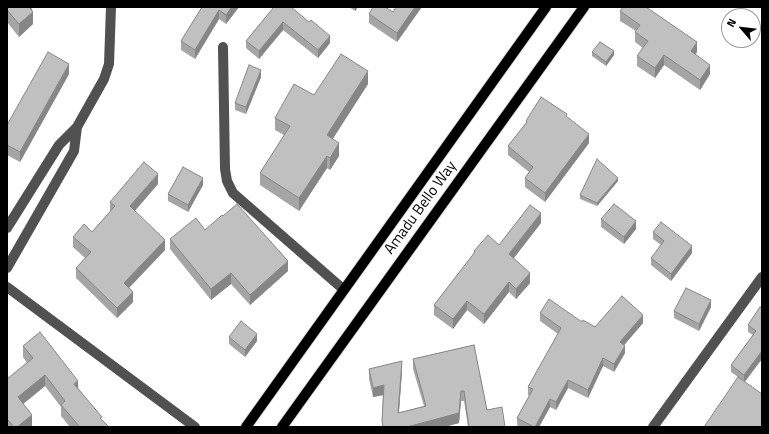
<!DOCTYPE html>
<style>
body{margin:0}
#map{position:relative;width:769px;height:434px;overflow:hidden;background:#fff;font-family:"Titillium Web",sans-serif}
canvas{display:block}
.frame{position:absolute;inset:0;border:8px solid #000;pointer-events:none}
.north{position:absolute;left:721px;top:8px;width:40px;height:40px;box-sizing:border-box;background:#fff;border:1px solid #999;border-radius:50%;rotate:298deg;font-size:11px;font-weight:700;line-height:16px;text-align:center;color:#000}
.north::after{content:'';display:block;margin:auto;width:14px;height:18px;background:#000;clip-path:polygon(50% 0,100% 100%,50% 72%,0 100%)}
</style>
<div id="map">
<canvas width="769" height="434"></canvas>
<div class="frame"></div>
<div class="north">N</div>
</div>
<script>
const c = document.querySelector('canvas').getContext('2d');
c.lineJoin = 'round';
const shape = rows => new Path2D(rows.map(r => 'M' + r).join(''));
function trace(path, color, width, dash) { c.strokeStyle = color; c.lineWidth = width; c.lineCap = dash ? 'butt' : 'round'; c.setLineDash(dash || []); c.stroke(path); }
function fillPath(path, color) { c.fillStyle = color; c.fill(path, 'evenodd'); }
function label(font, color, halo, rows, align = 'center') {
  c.font = font + ' "Titillium Web",sans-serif'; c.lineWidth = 3.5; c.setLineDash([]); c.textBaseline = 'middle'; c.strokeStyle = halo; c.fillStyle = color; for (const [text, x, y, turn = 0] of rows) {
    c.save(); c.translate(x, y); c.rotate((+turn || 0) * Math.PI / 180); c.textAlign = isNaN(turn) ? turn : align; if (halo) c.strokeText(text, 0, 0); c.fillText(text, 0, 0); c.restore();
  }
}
const minor = shape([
 [223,47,225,169,227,181,233,193,343,289],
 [7,228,59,145,77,127,104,79,109,64,111,7],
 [7,268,74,151,77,127],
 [7,287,195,427],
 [653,427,762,277]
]);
const major = shape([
 [246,427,546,7],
 [282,427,584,7]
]);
const wall = shape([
 [7,7,32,7,33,24,19,37,7,22],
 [202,7,239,7,226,24,219,19,195,59,181,50,181,41],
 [274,7,309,22,330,43,318,58,283,30,259,59,246,48,246,41],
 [349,7,358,7,355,11],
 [620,11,697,52,695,54,710,74,700,90,664,65,655,78,637,66,637,56,643,48,635,42,635,32,636,31,620,21],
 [393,12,417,13,397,42,369,23,369,14],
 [592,52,614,55,606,66,592,56],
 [69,74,20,162,7,155,7,125],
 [261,77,246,114,235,110,235,103],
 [368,84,332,139,339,156,330,170,327,168,299,211,260,185,260,173,284,135,275,130,275,118,314,95],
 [567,118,589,143,545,202,525,187,525,178,529,172,508,155,508,146,526,123,526,121],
 [618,181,597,206,580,199,580,195],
 [158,184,135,211,165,250,129,288,133,302,117,318,76,278,76,268,85,258,73,247,73,237,92,232,110,212,110,202],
 [203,185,188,212,168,201,168,194],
 [601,219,636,229,624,244,601,227],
 [541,223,514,258,530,283,516,299,509,292,484,324,467,310,453,329,434,315,434,305,474,253,474,251,499,245],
 [205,230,288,271,250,305,231,284,211,300,170,249,170,239],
 [653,232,692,253,671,281,651,265,651,258,661,245,653,239],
 [711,307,699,331,674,318,674,311],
 [762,308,762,359,745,382,731,372,731,365,753,335,748,332,748,325],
 [540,313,582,322,595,327,643,323,624,345,625,353,614,372,603,366,588,398,568,388,556,410,550,407,539,427,520,427,517,425,517,418,530,395,528,395,528,387,558,334,540,321],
 [229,337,257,341,245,357,229,344],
 [474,345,487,410,505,427,468,427,464,401,461,401,459,423,444,427,382,427,383,395,373,397,369,379,369,369,402,371,399,413,424,406,413,369,413,359],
 [23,346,78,388,102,420,109,427,70,427,61,416,61,407,45,386,23,404,32,426,31,427,7,427,7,379,27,363,23,357]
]);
const shadedWall = shape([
 [232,7,239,7,226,24,226,15],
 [355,7,358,7,355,11],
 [415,7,422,7,397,42,397,33],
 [219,10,219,19,195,59,195,50],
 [33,12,33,24,19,37,19,24],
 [283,22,283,30,259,59,259,51],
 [330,36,330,43,318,58,318,50],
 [697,42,697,52,691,61,691,51],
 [614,51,614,55,606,66,606,62],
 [664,55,664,65,655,78,655,68],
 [69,64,69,74,20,162,20,152],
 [710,65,710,74,700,90,700,80],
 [261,70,261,77,246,114,246,107],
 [368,71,368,84,327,148,327,135],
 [589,134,589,143,545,202,545,193],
 [339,143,339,156,330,170,330,158],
 [327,156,327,168,299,211,299,198],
 [158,174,158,184,130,216,130,206],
 [203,178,203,185,188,212,188,205],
 [618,178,618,181,597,206,597,203],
 [541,213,541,223,509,264,509,254],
 [636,221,636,229,624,244,624,237],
 [165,240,165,250,124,293,124,283],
 [692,246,692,253,671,281,671,274],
 [288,261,288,271,250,305,250,295],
 [231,273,231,284,211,300,211,289],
 [530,273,530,283,516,299,516,289],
 [509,282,509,292,484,324,484,314],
 [133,292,133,302,117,318,117,308],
 [711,300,711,307,699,331,699,324],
 [467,301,467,310,453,329,453,319],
 [643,315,643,323,620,350,620,342],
 [257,334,257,341,245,357,245,350],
 [625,346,625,353,614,372,614,364],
 [762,351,762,359,744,382,744,375],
 [603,358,603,366,588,398,588,390],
 [402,361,402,371,398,423,398,413],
 [45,375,45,386,18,408,18,397],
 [568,380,568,388,556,410,556,402],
 [78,381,78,392,74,384],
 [384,385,384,395,373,397,373,388],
 [461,391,461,401,459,423,444,427,407,427],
 [550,399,550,407,539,427,535,427],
 [32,415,32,426,31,427,17,427]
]);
const building = shape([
 [7,7,29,7,33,12,19,24,7,10,7,7],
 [202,7,232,7,226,15,219,10,195,50,181,41,202,7],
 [274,7,291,7,309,22,311,20,330,36,318,50,283,22,259,51,246,41,274,7],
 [373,7,385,7,393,12,396,7,415,7,397,33,369,14,373,7],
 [623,7,646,7,697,42,691,51,710,65,700,80,664,55,655,68,637,56,648,41,635,32,640,25,620,11,623,7],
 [600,42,614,51,606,62,592,52,600,42],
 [48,52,69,64,20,152,7,145,7,125,48,52],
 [341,54,368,71,327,135,339,143,330,158,327,156,299,198,260,173,290,126,275,118,294,84,314,95,341,54],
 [249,65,261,70,246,107,235,103,249,65],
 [541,97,567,114,566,116,589,134,545,193,525,178,533,167,508,146,527,122,526,121,541,97],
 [597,159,618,178,597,203,580,195,597,159],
 [144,162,158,174,130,206,165,240,124,283,133,292,117,308,76,268,91,252,73,237,84,224,92,232,115,206,110,202,144,162],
 [183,167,203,178,188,205,168,194,183,167],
 [237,204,288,261,250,295,231,273,211,289,170,239,196,218,205,230,222,215,223,216,237,204],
 [614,204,636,221,624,237,601,219,614,204],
 [530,205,541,213,509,254,530,273,516,289,509,282,484,314,467,301,453,319,434,305,475,252,474,251,488,235,499,245,530,205],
 [661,222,692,246,671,274,651,258,664,241,653,232,661,222],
 [686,288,711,300,699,324,674,311,686,288],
 [622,296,643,315,620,342,625,346,614,364,603,358,588,390,568,380,556,402,550,399,535,427,534,427,517,418,533,389,528,387,561,328,540,313,549,299,582,322,583,320,595,327,622,296],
 [760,307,762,308,762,351,744,375,731,365,756,331,748,325,760,307],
 [241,321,257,334,245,350,229,337,241,321],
 [40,332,78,381,74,384,102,417,100,418,109,427,80,427,61,405,65,401,45,375,18,397,32,415,17,427,14,427,7,419,7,379,33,358,23,346,40,332],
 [474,345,487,410,502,407,505,427,469,427,464,391,461,391,459,413,407,427,383,427,382,421,384,385,373,388,369,369,402,361,398,413,426,406,413,359,474,345],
 [738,377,762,394,762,427,704,427,738,377]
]);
const streetNames = [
 ["Amadu Bello Way",421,208,-54]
];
trace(major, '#dbdbdb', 12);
trace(minor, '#515151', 10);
trace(major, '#000', 10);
fillPath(wall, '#a5a5a5');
fillPath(shadedWall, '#868686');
fillPath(building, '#c0c0c0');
trace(building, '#868686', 1);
label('15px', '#000', '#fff', streetNames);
</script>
